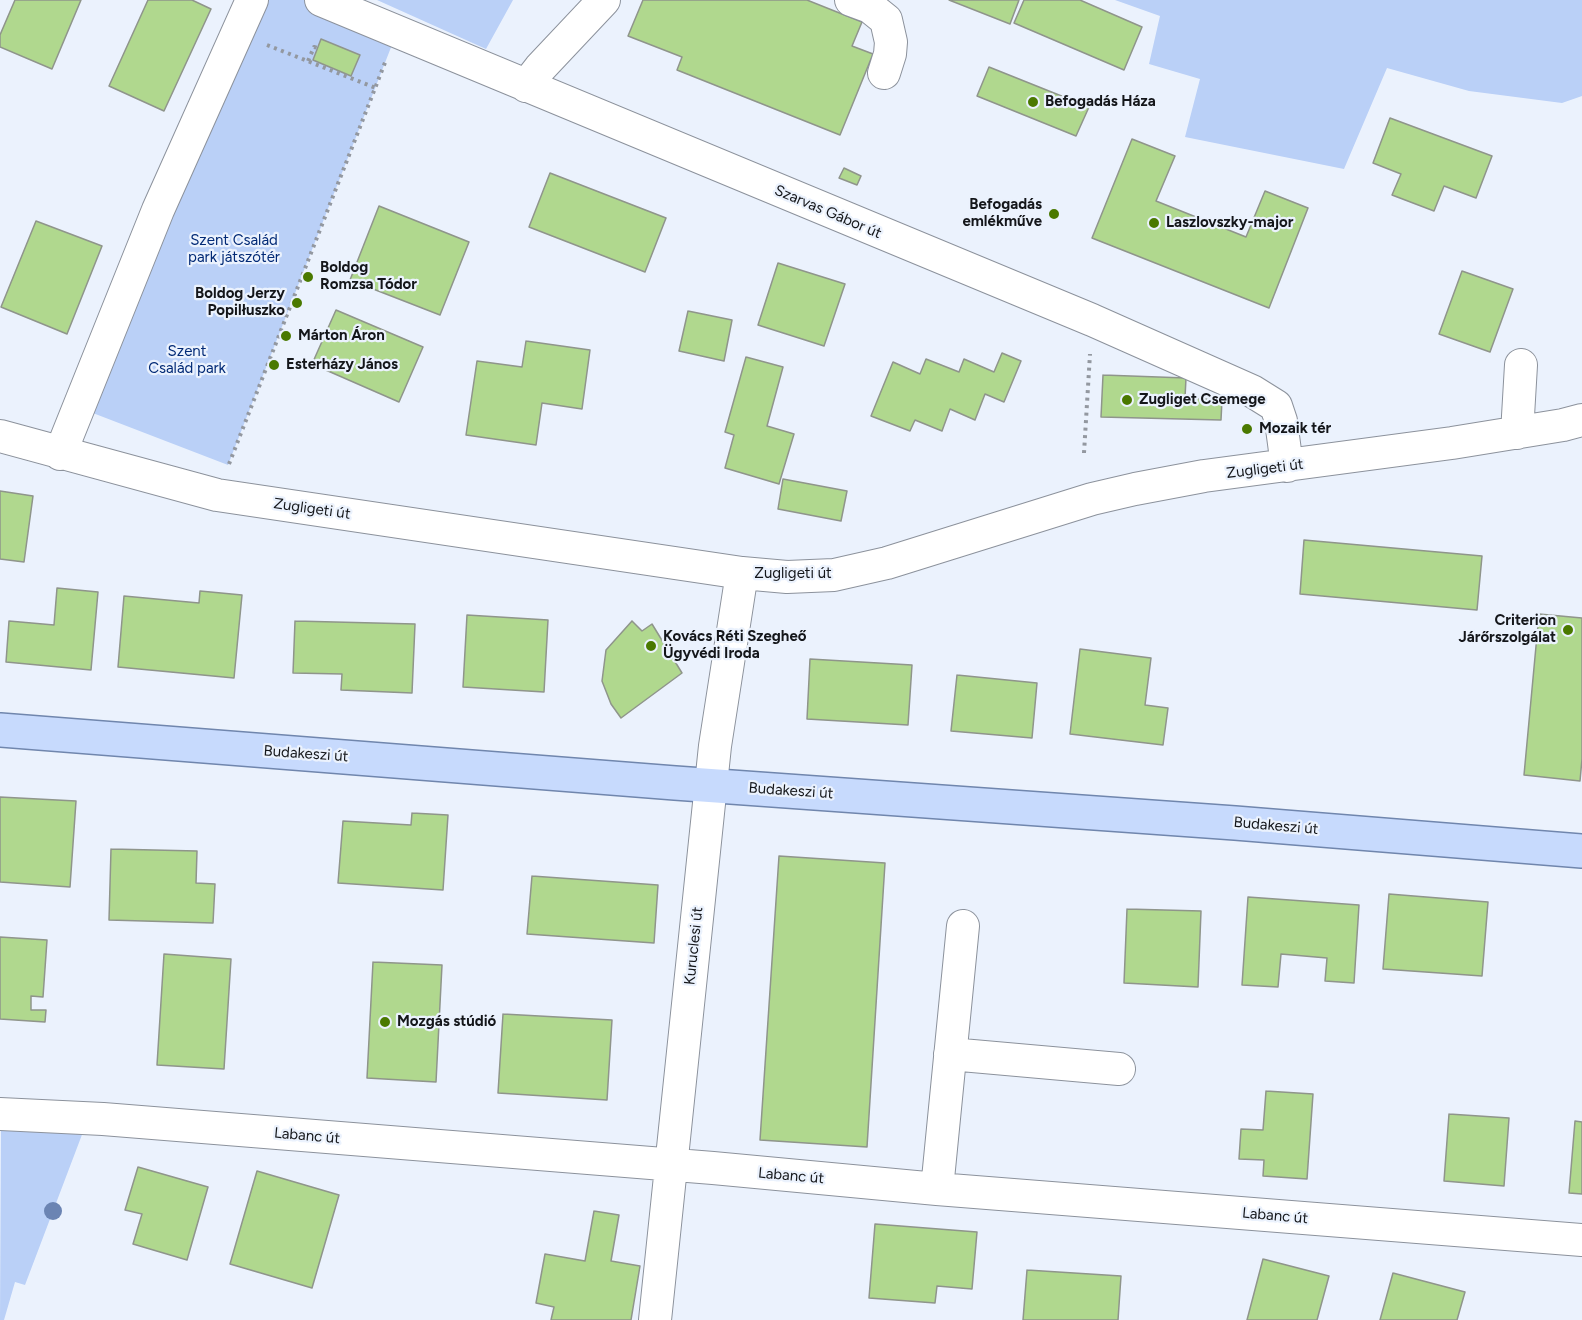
<!DOCTYPE html>
<meta charset="utf-8">
<style>
body{margin:0}
canvas{display:block;background:#ebf2fd}
</style>
<canvas width="1582" height="1320"></canvas>
<script>
const c = document.querySelector('canvas').getContext('2d');
c.lineJoin = 'round';
function fillPath(path, color) { c.fillStyle = color; c.fill(path, 'evenodd'); }
const shape = rows => new Path2D(rows.map(r => 'M' + r).join(''));
function trace(path, color, width, dash) { c.strokeStyle = color; c.lineWidth = width; c.lineCap = dash ? 'butt' : 'round'; c.setLineDash(dash || []); c.stroke(path); }
function label(font, color, halo, rows, align = 'center') {
  c.font = font + ' Figtree,sans-serif'; c.lineWidth = 4.5; c.setLineDash([]); c.textBaseline = 'middle'; c.strokeStyle = halo; c.fillStyle = color; for (const [text, x, y, turn = 0] of rows) {
    c.save(); c.translate(x, y); c.rotate((+turn || 0) * Math.PI / 180); c.textAlign = isNaN(turn) ? turn : align; if (halo) c.strokeText(text, 0, 0); c.fillText(text, 0, 0); c.restore();
  }
}
const green = shape([
 [253,0,321,0,397,32,228,465,85,410],
 [377,0,513,0,486,49],
 [1115,0,1582,0,1582,96,1562,103,1469,91,1387,68,1344,169,1185,137,1200,79,1149,64,1160,16],
 [1,1128,83,1132,25,1285,15,1282,4,1320,0,1320]
]);
const building = shape([
 [15,0,81,0,52,69,0,47,0,35,15,0],
 [148,0,192,0,211,9,164,111,109,86,148,0],
 [643,0,807,0,862,22,852,46,873,54,840,135,677,70,682,57,628,36,643,0],
 [949,0,1019,0,1010,24,949,0],
 [1024,0,1080,0,1142,27,1124,70,1014,23,1024,0],
 [321,39,360,55,351,76,313,60,321,39],
 [989,67,1089,107,1076,136,977,96,989,67],
 [1390,118,1492,156,1476,198,1444,186,1434,211,1392,195,1401,174,1373,163,1390,118],
 [1132,139,1175,156,1156,201,1246,237,1265,191,1308,208,1269,308,1092,238,1132,139],
 [844,168,861,176,857,185,839,178,844,168],
 [550,173,666,218,645,272,529,227,550,173],
 [379,206,469,242,440,315,350,280,379,206],
 [36,221,102,246,67,334,1,307,36,221],
 [778,263,845,284,824,346,758,325,778,263],
 [1462,271,1513,289,1490,352,1439,334,1462,271],
 [336,310,423,347,399,402,312,364,336,310],
 [688,311,732,320,724,361,679,351,688,311],
 [526,341,590,350,582,409,542,403,536,445,466,435,477,361,522,367,526,341],
 [1002,353,1021,361,1004,402,985,394,975,420,950,409,942,431,915,420,910,431,871,416,893,362,920,374,926,359,959,372,964,359,994,372,1002,353],
 [746,357,783,367,767,426,794,434,779,484,725,468,734,435,725,432,746,357],
 [1103,375,1186,378,1185,398,1222,400,1221,420,1101,417,1103,375],
 [783,479,847,491,841,521,778,509,783,479],
 [0,491,33,496,24,562,0,559,0,491],
 [1304,540,1482,556,1477,610,1300,594,1304,540],
 [57,588,98,592,91,670,6,662,9,621,54,625,57,588],
 [200,591,242,595,234,678,118,667,124,596,199,603,200,591],
 [1539,614,1582,618,1582,759,1580,781,1524,775,1539,614],
 [467,615,548,620,544,692,463,687,467,615],
 [295,621,415,624,412,693,341,690,342,674,293,673,295,621],
 [632,621,642,631,652,624,682,673,621,718,611,704,602,681,606,650,632,621],
 [1080,649,1151,658,1145,705,1168,708,1163,745,1070,734,1080,649],
 [810,659,912,665,908,725,807,719,810,659],
 [957,675,1037,683,1032,738,951,731,957,675],
 [0,797,76,801,70,887,0,882,0,797],
 [412,813,448,815,443,890,338,883,343,821,411,825,412,813],
 [111,849,197,851,196,883,215,884,213,923,109,920,111,849],
 [779,856,885,863,867,1147,760,1140,779,856],
 [532,876,658,885,654,943,527,934,532,876],
 [1389,894,1488,902,1482,976,1383,969,1389,894],
 [1248,897,1359,905,1354,983,1325,981,1327,958,1281,954,1278,987,1242,985,1248,897],
 [1127,909,1201,911,1198,987,1124,983,1127,909],
 [0,937,47,940,43,997,31,996,31,1010,46,1010,45,1022,0,1019,0,937],
 [164,954,231,959,224,1069,157,1065,164,954],
 [373,962,442,965,436,1082,367,1078,373,962],
 [503,1014,612,1020,607,1100,498,1093,503,1014],
 [1266,1091,1313,1094,1307,1179,1263,1176,1264,1160,1239,1159,1241,1129,1263,1130,1266,1091],
 [1449,1114,1509,1118,1504,1186,1444,1181,1449,1114],
 [1575,1121,1582,1122,1582,1194,1569,1193,1575,1121],
 [138,1167,208,1187,187,1260,133,1244,142,1214,125,1210,138,1167],
 [257,1171,339,1195,312,1288,230,1264,257,1171],
 [594,1211,619,1215,611,1261,640,1266,631,1320,551,1320,554,1307,536,1303,545,1254,585,1261,594,1211],
 [875,1224,977,1232,972,1289,937,1286,935,1303,869,1298,875,1224],
 [1263,1259,1329,1276,1317,1320,1247,1320,1263,1259],
 [1027,1270,1121,1276,1118,1320,1023,1320,1027,1270],
 [1393,1273,1465,1292,1457,1320,1380,1320,1393,1273]
]);
const path = shape([
 [267,45,376,88],
 [308,61,314,47,318,48],
 [1084,453,1090,354],
 [229,464,386,60]
]);
const minor = shape([
 [321,0,1092,320,1252,391,1276,406,1281,421,1287,466],
 [851,0,870,7,886,20,891,42,890,54,884,73],
 [526,86,540,68,604,0],
 [1517,433,1521,365],
 [0,436,217,495,742,573,787,577,834,575,887,563,1092,499,1135,489,1204,476,1452,443,1563,425,1582,420],
 [60,454,158,210,252,0],
 [950,1054,1119,1069],
 [0,1114,103,1119,713,1168,937,1189,1582,1240],
 [937,1189,963,926],
 [655,1320,715,746,742,573]
]);
const major = shape([
 [0,730,675,783,1235,823,1582,851]
]);
const trees = [
 [53,1211]
];
const markers = [
 [1033,102,6,"#4a7900"],
 [1054,214,6,"#4a7900"],
 [1154,223,6,"#4a7900"],
 [308,277,6,"#4a7900"],
 [297,303,6,"#4a7900"],
 [286,336,6,"#4a7900"],
 [274,365,6,"#4a7900"],
 [1127,400,6,"#4a7900"],
 [1247,429,6,"#4a7900"],
 [1568,630,6,"#4a7900"],
 [651,646,6,"#4a7900"],
 [385,1022,6,"#4a7900"]
];
const poiNames = [
 ["Befogadás Háza",1045,102],
 ["Befogadás",1042,205,"right"],
 ["emlékműve",1042,222,"right"],
 ["Laszlovszky-major",1166,223],
 ["Boldog",320,268],
 ["Romzsa Tódor",320,285],
 ["Boldog Jerzy",285,294,"right"],
 ["Popilłuszko",285,311,"right"],
 ["Márton Áron",298,336],
 ["Esterházy János",286,365],
 ["Zugliget Csemege",1139,400],
 ["Mozaik tér",1259,429],
 ["Criterion",1556,621,"right"],
 ["Járőrszolgálat",1556,638,"right"],
 ["Kovács Réti Szegheő",663,637],
 ["Ügyvédi Iroda",663,654],
 ["Mozgás stúdió",397,1022]
];
const streetNames = [
 ["Szarvas Gábor út",828,212,23],
 ["Zugligeti út",1265,469,-7],
 ["Zugligeti út",312,509,8],
 ["Zugligeti út",793,574],
 ["Budakeszi út",306,754,4],
 ["Budakeszi út",791,791,4],
 ["Budakeszi út",1276,826,5],
 ["Kuruclesi út",694,946,-84],
 ["Labanc út",307,1136,5],
 ["Labanc út",791,1176,5],
 ["Labanc út",1275,1216,5]
];
const parkNames = [
 ["Szent Család",234,241],
 ["park játszótér",234,258],
 ["Szent",187,352],
 ["Család park",187,369]
];
fillPath(green, '#bad0f7');
fillPath(building, '#b0d88e');
trace(building, '#8f958b', 1.5);
trace(minor, '#8c929c', 34);
trace(major, '#7086ad', 36);
trace(path, '#9398a0', 4, [3, 4.5]);
trace(minor, '#fff', 32);
trace(major, '#c7dafd', 33);
c.fillStyle = '#6b84b3';
for (const [x, y] of trees) { c.beginPath(); c.arc(x, y, 9, 0, 2 * Math.PI); c.fill(); }
for (const [x, y, r, color] of markers) { const dot = new Path2D(); dot.arc(x, y, r, 0, 2 * Math.PI); c.fillStyle = color; c.fill(dot); trace(dot, '#ebf2fd', 2); }
label('bold 15px', '#14161a', '#ebf2fd', poiNames, 'left');
label('15px', '#14161a', '#ebf2fd', streetNames);
label('15px', '#022a76', '#ebf2fd', parkNames);
</script>
